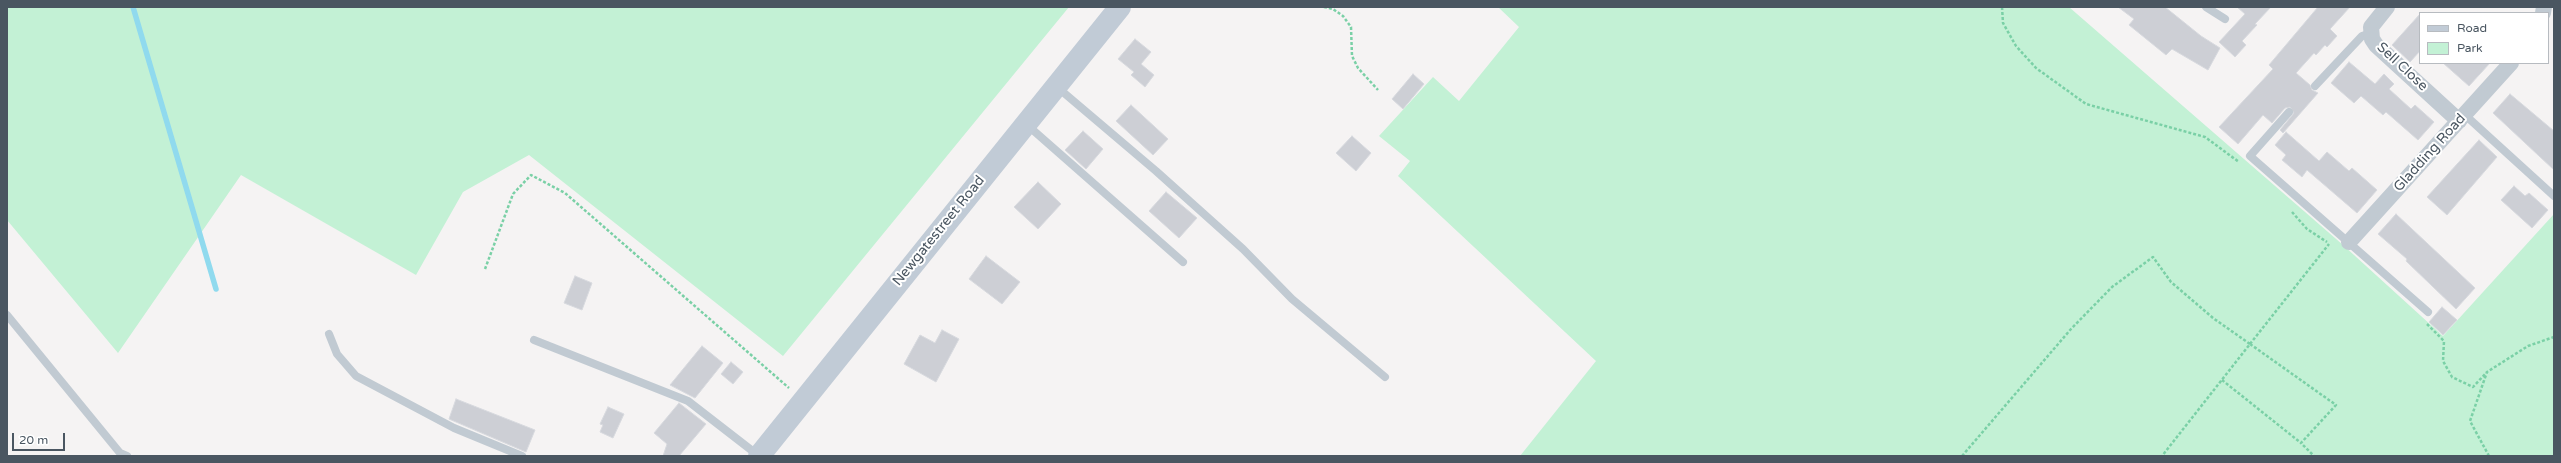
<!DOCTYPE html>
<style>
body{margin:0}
#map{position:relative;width:2561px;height:463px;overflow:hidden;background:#f5f3f3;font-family:"Varela Round",sans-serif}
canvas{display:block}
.frame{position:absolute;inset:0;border:8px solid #4a5661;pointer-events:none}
.legend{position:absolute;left:2419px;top:12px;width:130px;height:52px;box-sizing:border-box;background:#fff;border:1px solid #b7bbc0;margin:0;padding:5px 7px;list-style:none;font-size:12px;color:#4a5661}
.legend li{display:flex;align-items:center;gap:8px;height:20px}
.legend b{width:20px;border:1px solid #b7bbc0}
.scale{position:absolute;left:12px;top:433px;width:53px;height:18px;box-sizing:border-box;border:2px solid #4a5661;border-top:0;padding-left:5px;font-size:12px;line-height:14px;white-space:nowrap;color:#4a5661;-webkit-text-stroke:3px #fff;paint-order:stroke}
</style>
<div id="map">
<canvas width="2561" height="463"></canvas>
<div class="frame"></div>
<ul class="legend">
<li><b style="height:5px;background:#c1cbd6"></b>Road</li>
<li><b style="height:11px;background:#c3f1d5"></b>Park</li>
</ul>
<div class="scale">20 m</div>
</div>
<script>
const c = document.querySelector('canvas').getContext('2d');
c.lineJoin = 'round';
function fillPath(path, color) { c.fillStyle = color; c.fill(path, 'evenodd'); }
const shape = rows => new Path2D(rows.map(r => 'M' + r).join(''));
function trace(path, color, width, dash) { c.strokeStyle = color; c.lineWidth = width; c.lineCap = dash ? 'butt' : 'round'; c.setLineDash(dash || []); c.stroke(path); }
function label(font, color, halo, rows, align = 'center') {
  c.font = font + ' "Varela Round",sans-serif'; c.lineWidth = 4; c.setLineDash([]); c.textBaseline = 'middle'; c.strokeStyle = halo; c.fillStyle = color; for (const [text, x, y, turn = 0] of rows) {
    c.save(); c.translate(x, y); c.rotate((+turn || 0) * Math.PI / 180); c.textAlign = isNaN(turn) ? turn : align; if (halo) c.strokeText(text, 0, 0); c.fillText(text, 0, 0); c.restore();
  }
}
const green = shape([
 [7,7,1069,7,783,356,529,155,463,192,416,275,241,175,118,353,7,220],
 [1498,7,2069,7,2343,245,2443,336,2554,214,2554,456,1520,456,1596,361,1398,176,1410,161,1379,136,1433,77,1459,101,1519,27]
]);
const stream = shape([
 [133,7,216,289]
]);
const building = shape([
 [2118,7,2165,7,2201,36,2220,48,2208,70,2172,49,2166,55,2129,25,2134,19,2118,7],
 [2237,7,2271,7,2255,24,2257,25,2242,41,2246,45,2235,57,2219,42,2245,14,2237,7],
 [2318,7,2350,7,2330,29,2337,36,2327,47,2325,45,2316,55,2314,53,2296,73,2310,85,2312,90,2318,93,2283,133,2280,130,2294,113,2290,107,2285,108,2272,123,2263,115,2238,144,2219,127,2273,69,2269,65,2318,7],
 [2420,14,2420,51,2410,62,2392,45,2420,14],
 [1135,39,1151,52,1141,64,1154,75,1145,87,1131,75,1134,72,1118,59,1135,39],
 [2349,62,2375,84,2384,74,2394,84,2389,89,2411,109,2415,105,2434,122,2418,140,2386,112,2383,115,2361,96,2354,103,2331,83,2349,62],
 [2443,63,2490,63,2469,86,2443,63],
 [1413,74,1424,84,1403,109,1392,99,1413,74],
 [2510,94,2554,131,2554,170,2493,113,2510,94],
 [1131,105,1168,139,1153,155,1116,121,1131,105],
 [1083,131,1103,149,1086,169,1065,150,1083,131],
 [2286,132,2319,161,2327,152,2349,171,2352,168,2377,190,2357,213,2307,170,2302,177,2282,160,2286,155,2275,145,2286,132],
 [1352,136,1371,153,1356,171,1336,153,1352,136],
 [2479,140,2497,157,2447,215,2427,197,2479,140],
 [1038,182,1061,204,1038,229,1014,207,1038,182],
 [2514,186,2525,196,2529,193,2548,210,2532,228,2501,200,2514,186],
 [1166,192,1197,218,1179,238,1149,211,1166,192],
 [2396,214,2475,288,2456,309,2406,261,2407,259,2378,234,2396,214],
 [986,256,1020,282,1002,304,969,279,986,256],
 [575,276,592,283,582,310,564,303,575,276],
 [2442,307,2457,320,2443,335,2429,322,2442,307],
 [942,330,959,339,936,382,904,364,920,335,935,343,942,330],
 [702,346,723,363,695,398,670,385,702,346],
 [731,362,743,372,733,384,721,374,731,362],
 [456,399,535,430,526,452,449,419,456,399],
 [679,403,706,424,679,456,663,456,667,444,654,433,679,403],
 [608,407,624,414,613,438,600,432,603,425,600,424,608,407]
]);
const path = shape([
 [1324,7,1333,9,1343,16,1351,27,1352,56,1358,68,1378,90],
 [2002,7,2003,23,2016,46,2036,68,2086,104,2205,137,2239,162],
 [2292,212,2307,229,2327,242],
 [485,269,513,194,531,175,565,193,789,388],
 [2427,324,2444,341,2443,361,2452,377,2473,387,2487,372],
 [2250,344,2329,244],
 [2250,344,2336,405,2301,443,2314,456],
 [2222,380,2301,443],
 [1962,456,2071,329,2112,287,2153,257,2171,282,2213,318,2250,344,2162,456],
 [2489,456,2470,421,2487,372,2528,346,2554,337]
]);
const lane = shape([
 [2206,7,2225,19],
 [2315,86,2362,36,2371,33],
 [1057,87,1156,171,1243,249,1292,299,1385,377],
 [2289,112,2250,156,2428,312],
 [2465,115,2554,196],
 [1026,124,1183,262],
 [7,315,120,453,127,456],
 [329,334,337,354,356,376,454,428,522,456],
 [534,340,688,401,759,456]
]);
const street = shape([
 [2387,7,2371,27,2372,39,2376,45,2459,121],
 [2543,13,2544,7],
 [2349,242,2511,63]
]);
const secondary = shape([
 [759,456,1120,7]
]);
const streetNames = [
 ["Sell Close",2402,67,43],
 ["Gladding Road",2430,153,-48],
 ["Newgatestreet Road",939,231,-51]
];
fillPath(green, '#c3f1d5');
trace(stream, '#90daee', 5.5);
fillPath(building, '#cdcfd5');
trace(building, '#d7d9de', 1);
trace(path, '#7ad0a6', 2.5, [3, 2]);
trace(lane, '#c1cad2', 8);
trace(street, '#c1cad2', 16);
trace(secondary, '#c1cbd6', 22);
label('14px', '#4a5661', '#fff', streetNames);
</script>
